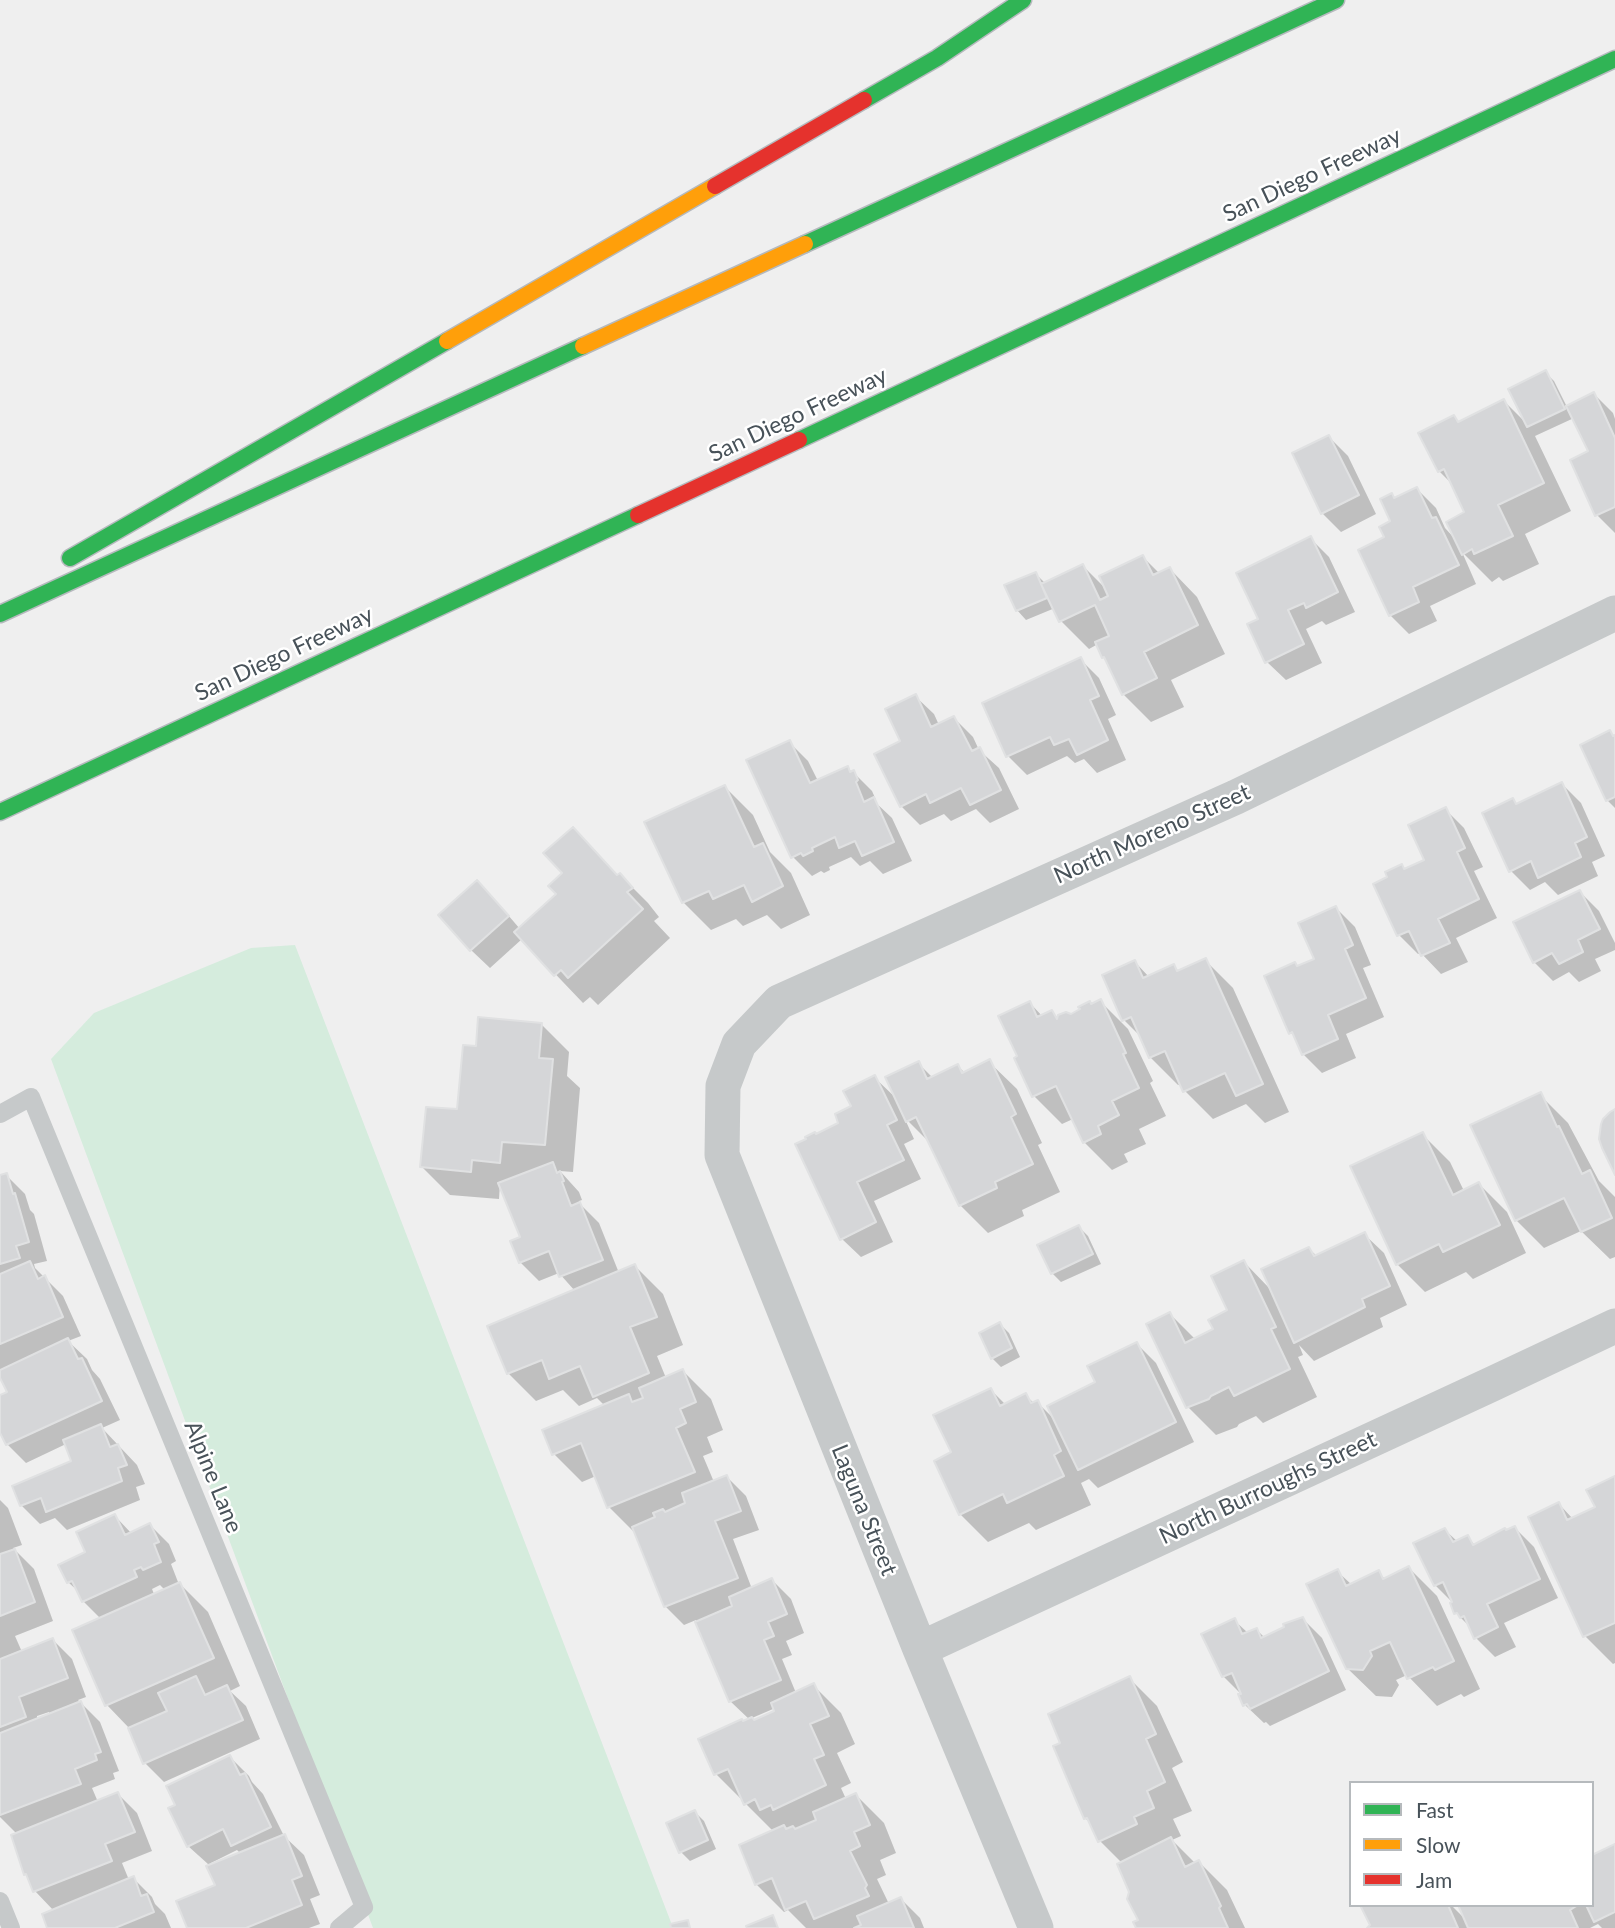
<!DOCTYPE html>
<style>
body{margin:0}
#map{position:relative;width:1615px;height:1928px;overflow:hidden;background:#efefef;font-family:Lato,sans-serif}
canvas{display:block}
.legend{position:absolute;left:1349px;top:1781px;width:245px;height:126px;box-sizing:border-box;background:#fff;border:2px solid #b6babd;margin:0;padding:9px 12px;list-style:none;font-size:21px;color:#485259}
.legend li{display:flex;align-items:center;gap:14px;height:35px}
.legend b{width:35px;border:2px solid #b6babd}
</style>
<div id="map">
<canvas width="1615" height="1928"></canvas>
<ul class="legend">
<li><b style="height:9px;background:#30b455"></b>Fast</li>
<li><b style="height:9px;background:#ff9f0a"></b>Slow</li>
<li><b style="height:9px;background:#e5322d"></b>Jam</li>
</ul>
</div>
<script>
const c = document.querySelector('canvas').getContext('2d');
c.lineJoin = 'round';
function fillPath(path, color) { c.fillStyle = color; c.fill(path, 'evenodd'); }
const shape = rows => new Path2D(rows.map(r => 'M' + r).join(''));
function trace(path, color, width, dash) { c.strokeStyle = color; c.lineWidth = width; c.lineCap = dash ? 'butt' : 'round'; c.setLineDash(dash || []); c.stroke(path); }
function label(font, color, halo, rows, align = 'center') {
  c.font = font + ' Lato,sans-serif'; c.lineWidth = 5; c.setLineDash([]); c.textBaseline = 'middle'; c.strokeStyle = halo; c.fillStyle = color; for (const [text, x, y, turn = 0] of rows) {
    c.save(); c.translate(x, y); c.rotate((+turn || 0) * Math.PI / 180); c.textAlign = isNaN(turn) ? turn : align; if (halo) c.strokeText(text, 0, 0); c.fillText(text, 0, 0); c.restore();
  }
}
const green = shape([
 [295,945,672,1925,670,1928,373,1928,51,1059,94,1013,251,948]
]);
const shadow = shape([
 [1545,372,1554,381,1567,407,1594,394,1613,413,1615,419,1615,533,1597,515,1590,452,1574,418,1535,436,1571,511,1525,534,1539,564,1503,581,1499,577,1492,582,1462,552,1476,584,1430,606,1437,621,1409,634,1390,615,1360,551,1386,538,1393,522,1391,495,1396,499,1417,489,1436,508,1445,528,1455,539,1467,513,1454,486,1439,471,1453,417,1460,423,1504,401,1527,424],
 [1329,437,1348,456,1376,514,1341,532,1322,513],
 [1310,538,1329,557,1355,612,1326,625,1322,621,1306,629,1322,663,1286,680,1267,662,1261,620],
 [1143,557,1160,574,1170,569,1197,597,1225,654,1171,680,1184,707,1151,722,1123,694,1098,644,1089,649,1061,621,1055,608,1026,620,1017,610,1036,574,1046,584,1083,566,1107,590],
 [1080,659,1099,678,1116,715,1108,719,1126,760,1097,773,1084,759,1075,763,1067,756,1027,775,1008,756],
 [915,696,934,714,939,725,954,718,973,737,979,750,999,768,1019,809,990,823,976,809,951,821,944,814,920,825,901,806,902,742],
 [1615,736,1615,808,1607,800],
 [789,742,808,761,818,781,847,768,853,772,872,791,876,800,874,801,892,818,912,861,883,874,870,861,860,866,851,857,829,867,830,870,824,873,821,871,812,876,793,857],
 [1562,784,1581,803,1605,856,1592,862,1598,876,1558,895,1545,882,1530,890,1511,871,1485,814,1513,800,1518,805],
 [725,787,753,815,770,852,791,873,810,915,781,929,767,915,743,926,736,919,711,930,683,902],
 [1445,809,1464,828,1483,867,1474,871,1497,918,1456,938,1468,962,1441,974,1421,953,1418,954,1399,935,1375,885,1389,878,1401,866,1405,870,1426,860],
 [573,829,619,877,620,875,648,903,659,917,654,921,670,938,598,1005,590,997,583,1003,522,939,490,968,471,950,496,901,520,929,558,894,565,873],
 [1580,892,1599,911,1615,943,1615,950,1595,959,1601,971,1579,982,1569,972,1553,981,1534,962],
 [1336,908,1355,927,1371,965,1363,968,1384,1017,1346,1034,1356,1058,1322,1073,1303,1054,1297,1039,1291,1033,1266,977,1298,968,1316,960],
 [1205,960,1233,988,1289,1112,1265,1123,1246,1104,1213,1119,1185,1091,1182,1084,1178,1085,1150,1057,1141,1037,1124,1020,1135,962,1149,977,1173,966,1180,972],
 [1100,1001,1128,1029,1153,1081,1150,1083,1166,1116,1139,1129,1146,1144,1124,1154,1128,1162,1112,1170,1084,1142,1073,1119,1062,1124,1034,1096,1016,1059,1030,1003,1043,1017,1052,1012,1059,1019,1071,1015],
 [541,1024,569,1052,567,1076,580,1088,573,1172,560,1171,579,1192,582,1200,579,1201,581,1205,599,1223,619,1273,635,1266,663,1294,683,1345,657,1356,666,1378,683,1371,711,1399,723,1430,707,1437,713,1452,703,1456,714,1482,727,1477,746,1496,759,1530,733,1539,752,1589,772,1580,791,1599,804,1633,786,1641,792,1655,782,1659,796,1693,813,1685,841,1713,855,1744,837,1753,851,1783,841,1788,846,1799,856,1795,884,1823,896,1853,880,1860,886,1875,877,1879,889,1904,901,1899,920,1918,924,1928,806,1928,788,1910,784,1912,756,1884,774,1832,716,1774,700,1740,750,1720,730,1701,696,1620,684,1625,665,1606,637,1535,609,1507,596,1476,582,1482,554,1454,605,1406,597,1398,579,1406,563,1390,536,1401,508,1373,575,1291,559,1273,539,1281,520,1262,522,1238,500,1183,499,1199,450,1195,422,1167,459,1111,477,1048],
 [780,1706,782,1709,755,1722,752,1718],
 [989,1062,1017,1089,1042,1143,1038,1145,1060,1192,1022,1210,1024,1216,988,1233,960,1205,930,1143,904,1117,914,1139,904,1144,921,1179,874,1201,893,1242,861,1257,842,1239,816,1136,841,1124,875,1078,898,1100,918,1063,933,1078,958,1066,965,1073],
 [1540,1095,1568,1123,1599,1181,1615,1197,1615,1257,1610,1259,1581,1231,1544,1248,1516,1220],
 [1422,1134,1450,1162,1464,1191,1479,1184,1507,1212,1526,1253,1473,1279,1466,1272,1425,1292,1397,1264],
 [6,1175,25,1194,30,1210,34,1214,47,1261,34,1264,35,1268,63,1296,81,1336,68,1341,87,1359,92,1370,100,1379,120,1420,102,1428,137,1465,145,1484,136,1487,140,1500,67,1530,55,1518,40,1524,21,1505,74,1462,66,1444,26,1463,7,1444,0,1429,0,1397,9,1392,0,1373,0,1177],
 [1079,1227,1088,1236,1101,1264,1061,1282,1052,1273],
 [1365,1235,1384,1253,1407,1305,1380,1318,1383,1327,1314,1361,1299,1345,1303,1355,1298,1357,1317,1397,1263,1423,1256,1416,1239,1424,1237,1427,1216,1435,1188,1407,1170,1314,1196,1340,1215,1330,1230,1311,1244,1262,1272,1291,1309,1249,1317,1256],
 [1000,1324,1009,1333,1020,1357,1001,1367,992,1358],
 [1137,1344,1156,1363,1194,1442,1098,1488,1089,1479,1081,1483,1091,1505,1036,1530,1029,1523,988,1542,960,1514,953,1453,991,1390,1006,1405,1026,1396,1034,1403,1037,1402,1054,1419,1098,1383],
 [1615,1478,1615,1663,1613,1664,1585,1636,1531,1518,1559,1504,1573,1519,1597,1508],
 [0,1500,8,1508,22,1545,13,1548,34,1569,53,1621,15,1636,22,1652,53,1640,72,1659,86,1697,78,1700,100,1722,119,1771,113,1773,115,1779,92,1788,98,1802,118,1794,137,1813,152,1851,122,1863,129,1880,133,1878,152,1897,155,1904,165,1914,171,1928,49,1928,54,1911,35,1891,30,1879,25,1874,17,1834,0,1817],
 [49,1712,50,1715,37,1720,37,1716],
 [115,1516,132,1534,150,1525,169,1544,176,1561,171,1564,178,1582,208,1612,240,1686,230,1691,246,1706,260,1739,164,1782,145,1763,130,1729,107,1705,101,1619,83,1601,80,1593,68,1582],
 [160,1585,165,1590,154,1594,152,1589],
 [1515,1528,1534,1547,1558,1598,1504,1623,1516,1647,1495,1657,1476,1638,1472,1629,1456,1613,1453,1603,1435,1585,1445,1530,1458,1542,1468,1538,1475,1545],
 [1409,1568,1437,1596,1480,1689,1464,1697,1461,1694,1437,1706,1407,1675,1396,1680,1399,1685,1392,1697,1376,1696,1347,1668,1338,1572,1352,1585,1378,1572,1385,1579],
 [1303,1619,1322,1638,1346,1690,1270,1726,1266,1722,1264,1723,1245,1705,1242,1695,1223,1676,1234,1620,1248,1633,1257,1630,1265,1638],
 [1129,1678,1157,1706,1183,1762,1172,1768,1192,1811,1173,1819,1181,1836,1172,1840,1196,1864,1199,1862,1227,1890,1245,1928,1138,1928,1140,1921,1122,1863,1100,1841,1093,1826,1085,1818,1063,1743],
 [230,1757,249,1776,252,1782,263,1794,284,1836,304,1855,320,1895,310,1899,320,1924,309,1928,189,1928,217,1886,208,1864,188,1846,177,1805],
 [237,1850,241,1854,212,1865,211,1863],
 [695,1812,704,1821,716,1849,690,1861,681,1852],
 [1615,1846,1615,1928,1602,1928,1598,1924,1590,1928,1369,1928,1372,1926,1362,1905,1451,1905,1467,1921,1460,1905,1592,1905]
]);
const building = shape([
 [1546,370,1565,409,1527,427,1508,389,1546,370],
 [1594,392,1615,438,1615,507,1595,516,1570,460,1588,451,1566,406,1594,392],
 [1504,399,1544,483,1498,505,1513,536,1474,554,1472,549,1462,555,1446,522,1464,512,1444,469,1438,472,1418,433,1454,415,1458,422,1504,399],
 [1329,435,1359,495,1321,514,1292,453,1329,435],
 [1417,487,1432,518,1436,517,1459,565,1413,587,1419,602,1389,616,1358,550,1384,537,1379,527,1390,521,1380,499,1392,493,1394,498,1417,487],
 [1311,536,1338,592,1306,608,1304,603,1288,610,1304,644,1265,663,1247,624,1258,619,1236,573,1311,536],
 [1143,555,1153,575,1170,567,1198,625,1144,652,1157,678,1122,695,1104,657,1102,658,1095,642,1109,636,1095,605,1059,622,1041,584,1083,564,1100,600,1108,596,1099,576,1143,555],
 [1036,572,1047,598,1016,611,1004,585,1036,572],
 [1081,657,1099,696,1090,700,1108,740,1077,755,1069,739,1054,745,1050,737,1006,757,982,703,1081,657],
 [916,694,931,727,954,716,972,751,980,747,1001,790,970,805,961,788,930,803,926,794,900,807,874,754,900,741,885,709,916,694],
 [1610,730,1613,736,1615,735,1615,797,1606,801,1580,745,1610,730],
 [790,740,810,783,848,766,850,772,854,770,858,780,856,782,864,802,874,797,894,842,862,856,855,841,839,848,835,837,812,848,813,851,803,856,801,853,791,858,746,760,790,740],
 [1562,782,1587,837,1575,843,1581,857,1538,878,1531,861,1509,872,1482,813,1513,798,1516,804,1562,782],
 [725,785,754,847,763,843,783,886,752,902,744,885,713,899,709,891,682,903,644,822,725,785],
 [1446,807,1465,848,1457,852,1479,899,1438,919,1450,943,1421,956,1409,931,1397,936,1373,884,1387,877,1385,872,1402,864,1404,869,1424,860,1408,825,1446,807],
 [573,827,617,875,620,873,633,888,627,892,643,909,568,978,561,970,554,976,514,932,556,894,548,886,562,873,543,853,573,827],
 [477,880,509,916,470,951,438,915,477,880],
 [1580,890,1600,929,1578,940,1583,952,1559,964,1552,953,1533,963,1513,922,1580,890],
 [1336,906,1353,945,1345,949,1366,998,1328,1015,1338,1039,1302,1055,1292,1032,1289,1034,1264,976,1295,962,1297,966,1314,959,1298,923,1336,906],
 [1206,958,1263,1084,1236,1096,1225,1073,1183,1092,1165,1051,1149,1058,1131,1017,1122,1021,1102,975,1135,960,1143,978,1174,964,1177,971,1206,958],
 [1101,999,1126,1053,1123,1054,1139,1088,1112,1101,1119,1115,1098,1126,1101,1134,1083,1143,1056,1086,1032,1097,1014,1058,1017,1056,998,1016,1030,1001,1037,1017,1052,1010,1057,1019,1058,1015,1066,1012,1071,1014,1080,1009,1078,1007,1090,1001,1091,1004,1101,999],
 [478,1017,542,1023,539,1058,553,1059,545,1145,502,1142,500,1163,472,1160,471,1172,420,1167,426,1107,457,1109,463,1045,476,1046,478,1017],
 [990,1059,1016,1114,1011,1117,1033,1164,995,1182,997,1188,959,1206,916,1117,906,1122,885,1077,919,1061,927,1079,958,1064,962,1073,990,1059],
 [875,1075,897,1120,887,1125,904,1160,857,1182,876,1222,840,1240,795,1144,806,1139,805,1137,815,1132,816,1134,838,1123,835,1114,851,1106,843,1091,875,1075],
 [1541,1092,1557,1127,1559,1126,1582,1174,1590,1170,1612,1218,1581,1232,1564,1198,1515,1221,1470,1125,1541,1092],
 [1615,1109,1615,1175,1602,1148,1599,1139,1601,1124,1603,1119,1610,1112,1615,1109],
 [1423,1132,1453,1195,1479,1182,1500,1225,1443,1252,1439,1244,1396,1265,1350,1166,1423,1132],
 [553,1162,557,1173,560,1171,564,1181,562,1182,571,1206,580,1202,603,1260,559,1277,549,1251,519,1263,510,1241,520,1237,498,1183,553,1162],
 [7,1173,13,1194,15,1193,29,1242,16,1246,20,1258,0,1264,0,1175,7,1173],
 [1079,1225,1093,1254,1051,1274,1037,1245,1079,1225],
 [1365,1232,1390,1286,1362,1299,1365,1307,1294,1343,1261,1269,1309,1247,1314,1256,1365,1232],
 [1244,1260,1276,1327,1271,1329,1290,1369,1234,1396,1229,1387,1211,1396,1209,1399,1186,1408,1146,1324,1170,1312,1185,1343,1213,1329,1208,1320,1227,1310,1211,1276,1244,1260],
 [30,1261,38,1279,45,1275,63,1317,0,1344,0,1274,30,1261],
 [635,1264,657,1317,630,1327,649,1373,593,1397,580,1366,549,1379,542,1360,507,1374,487,1326,635,1264],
 [1000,1322,1012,1348,991,1359,979,1333,1000,1322],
 [68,1338,78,1359,82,1358,102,1401,6,1445,0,1433,0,1395,7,1392,0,1378,0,1370,68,1338],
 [1137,1342,1176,1422,1078,1470,1047,1406,1095,1382,1087,1366,1137,1342],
 [683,1369,696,1402,680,1409,686,1423,676,1428,695,1472,607,1508,581,1443,552,1455,542,1430,629,1394,632,1402,643,1398,639,1388,683,1369],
 [991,1388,1000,1406,1026,1393,1031,1403,1038,1400,1061,1451,1054,1455,1064,1476,1007,1503,1003,1494,959,1515,934,1461,951,1452,933,1415,991,1388],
 [101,1424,110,1447,118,1444,127,1465,118,1468,122,1481,46,1512,41,1498,20,1506,12,1486,71,1461,63,1440,101,1424],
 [727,1475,741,1511,715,1521,738,1578,664,1607,632,1527,655,1517,653,1513,663,1509,665,1512,685,1503,682,1493,727,1475],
 [1615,1476,1615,1623,1583,1637,1528,1517,1559,1502,1567,1520,1595,1507,1586,1490,1615,1476],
 [115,1514,125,1535,150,1523,159,1542,154,1544,161,1562,143,1570,141,1567,134,1570,137,1577,82,1602,72,1581,67,1583,58,1565,85,1552,76,1532,115,1514],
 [1515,1526,1540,1579,1487,1604,1498,1627,1474,1639,1464,1616,1460,1618,1457,1613,1454,1614,1450,1603,1452,1602,1443,1582,1434,1586,1413,1543,1445,1528,1453,1542,1468,1535,1473,1545,1505,1528,1506,1530,1515,1526],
 [15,1549,35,1602,0,1616,0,1554,15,1549],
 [1409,1566,1454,1661,1435,1670,1433,1667,1407,1679,1390,1642,1370,1651,1372,1656,1363,1670,1346,1669,1306,1584,1338,1569,1346,1586,1379,1570,1383,1579,1409,1566],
 [772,1578,787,1614,768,1622,774,1636,764,1640,781,1680,729,1702,695,1622,732,1606,729,1597,772,1578],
 [180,1582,214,1658,105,1706,72,1630,180,1582],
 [1303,1617,1329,1671,1250,1709,1247,1704,1243,1706,1238,1694,1241,1694,1232,1673,1222,1677,1201,1634,1235,1618,1242,1634,1257,1628,1261,1638,1284,1627,1283,1624,1303,1617],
 [53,1638,68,1678,19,1697,26,1717,0,1727,0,1659,53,1638],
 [196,1676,205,1695,227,1685,243,1720,143,1764,128,1728,167,1711,158,1693,196,1676],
 [1130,1676,1156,1734,1146,1739,1165,1782,1147,1791,1154,1808,1134,1817,1137,1824,1098,1842,1087,1818,1084,1819,1053,1746,1060,1743,1048,1714,1130,1676],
 [814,1683,829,1716,810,1724,824,1755,814,1759,826,1785,773,1810,771,1805,760,1810,755,1799,744,1805,728,1769,714,1775,698,1739,742,1719,743,1721,752,1717,754,1720,774,1711,771,1703,814,1683],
 [81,1701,101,1752,95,1754,97,1760,75,1769,81,1784,0,1815,0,1733,81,1701],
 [230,1755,240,1775,245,1773,271,1827,231,1846,223,1829,187,1847,168,1808,175,1805,166,1786,230,1755],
 [118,1792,135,1832,105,1844,112,1861,33,1892,26,1874,24,1875,11,1835,118,1792],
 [856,1793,870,1825,854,1832,860,1846,850,1851,867,1885,865,1888,869,1896,814,1919,806,1901,785,1910,772,1878,755,1885,739,1845,784,1825,786,1829,793,1826,795,1829,816,1820,813,1812,856,1793],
 [695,1810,708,1840,679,1853,666,1823,695,1810],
 [285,1834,302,1876,292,1880,302,1905,246,1928,187,1928,176,1901,215,1885,206,1866,285,1834],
 [1171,1837,1185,1867,1199,1860,1221,1906,1219,1908,1228,1928,1136,1928,1133,1922,1138,1920,1127,1899,1129,1892,1117,1864,1171,1837],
 [1615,1844,1615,1912,1594,1922,1586,1905,1592,1905,1592,1855,1615,1844],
 [134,1876,141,1896,147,1894,154,1912,115,1928,47,1928,42,1914,134,1876],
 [901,1897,914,1928,854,1928,861,1925,857,1916,901,1897],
 [1360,1905,1448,1905,1458,1928,1367,1928,1370,1925,1360,1905],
 [1458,1905,1578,1905,1570,1910,1578,1928,1468,1928,1458,1905],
 [773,1915,778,1928,747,1928,746,1926,773,1915],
 [688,1920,690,1928,671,1928,670,1924,688,1920]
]);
const lane = shape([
 [0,1114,31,1097,364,1907,339,1928],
 [0,1901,11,1928]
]);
const street = shape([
 [920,1649,1492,1384,1615,1326],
 [1036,1928,920,1649,722,1155,723,1086,739,1044,779,1002,1236,797,1615,613]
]);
const fast = shape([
 [864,100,937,58,1023,0],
 [805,244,1336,0],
 [799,440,1615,59],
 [70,558,447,341],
 [0,614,583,346],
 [0,812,638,515]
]);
const slow = shape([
 [447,341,715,186],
 [583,346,805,244]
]);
const jam = shape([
 [715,186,864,100],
 [638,515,799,440]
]);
const streetNames = [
 ["San Diego Freeway",1312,175,-25],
 ["San Diego Freeway",798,415,-25],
 ["San Diego Freeway",284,654,-25],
 ["North Moreno Street",1152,834,-24],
 ["Alpine Lane",213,1477,68],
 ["North Burroughs Street",1268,1488,-25],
 ["Laguna Street",864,1510,68]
];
fillPath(green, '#d5ecdd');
fillPath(shadow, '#0003');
fillPath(building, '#d5d6d8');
trace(building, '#e0e1e2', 2);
trace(fast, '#b5b9bd', 19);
trace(slow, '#b5b9bd', 19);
trace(jam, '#b5b9bd', 19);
trace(lane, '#c6c9ca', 18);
trace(street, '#c6c9ca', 35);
trace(fast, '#30b455', 16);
trace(slow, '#ff9f0a', 16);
trace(jam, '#e5322d', 16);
label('23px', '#485259', '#fff', streetNames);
</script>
